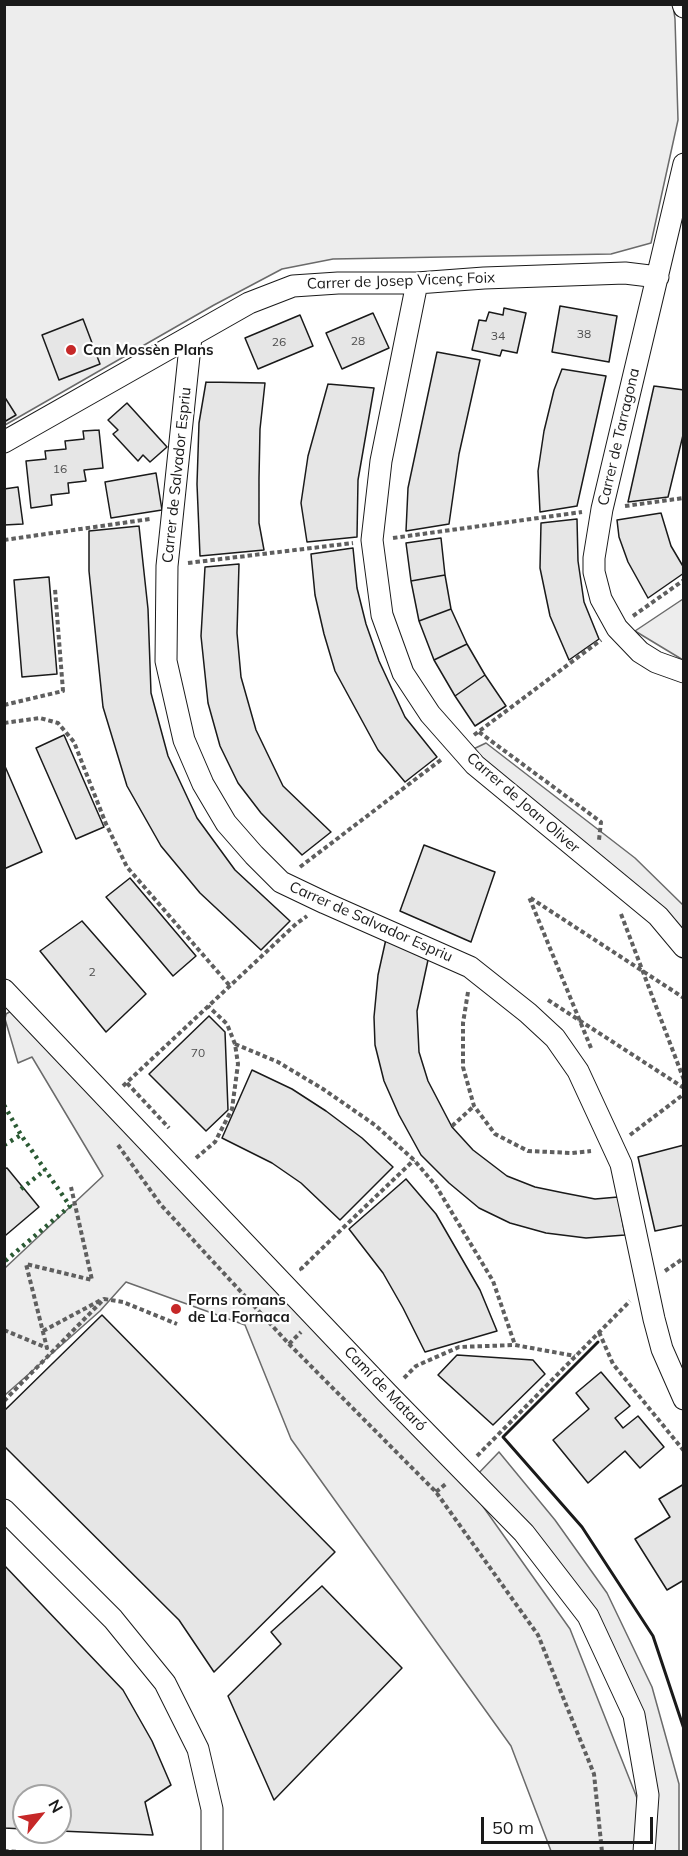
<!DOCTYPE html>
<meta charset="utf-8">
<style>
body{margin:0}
#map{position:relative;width:688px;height:1856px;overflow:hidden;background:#fff;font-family:Mulish,sans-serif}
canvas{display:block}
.frame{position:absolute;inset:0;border:6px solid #1a1a1a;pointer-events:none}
.north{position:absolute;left:12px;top:1784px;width:60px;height:60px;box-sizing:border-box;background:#fff;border:2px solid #a3a3a3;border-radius:50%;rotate:60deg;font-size:16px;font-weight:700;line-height:24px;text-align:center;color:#1a1a1a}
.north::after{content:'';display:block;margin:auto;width:21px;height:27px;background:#c62828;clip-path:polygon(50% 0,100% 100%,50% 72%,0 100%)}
.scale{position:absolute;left:481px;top:1817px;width:172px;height:27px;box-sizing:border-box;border:3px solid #1a1a1a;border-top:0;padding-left:8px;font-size:18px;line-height:21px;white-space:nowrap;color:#1a1a1a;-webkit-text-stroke:4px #fff;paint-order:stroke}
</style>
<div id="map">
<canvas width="688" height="1856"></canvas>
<div class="frame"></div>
<div class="north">N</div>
<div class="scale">50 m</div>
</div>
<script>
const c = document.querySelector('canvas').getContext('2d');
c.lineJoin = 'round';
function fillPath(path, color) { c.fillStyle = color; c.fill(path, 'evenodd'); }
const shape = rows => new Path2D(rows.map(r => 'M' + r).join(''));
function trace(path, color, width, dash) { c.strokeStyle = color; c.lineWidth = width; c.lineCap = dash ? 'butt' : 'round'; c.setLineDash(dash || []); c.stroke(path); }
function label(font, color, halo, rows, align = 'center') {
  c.font = font + ' Mulish,sans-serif'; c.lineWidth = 4.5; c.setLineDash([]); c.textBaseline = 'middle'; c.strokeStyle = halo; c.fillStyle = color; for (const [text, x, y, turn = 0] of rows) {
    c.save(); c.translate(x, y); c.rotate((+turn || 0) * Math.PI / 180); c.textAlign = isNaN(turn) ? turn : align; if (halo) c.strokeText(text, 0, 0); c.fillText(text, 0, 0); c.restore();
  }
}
const built = shape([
 [5,5,673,5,675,19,678,120,651,243,611,254,333,259,282,269,214,305,5,425,5,5],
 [683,599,683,660,635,631,683,599],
 [486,743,635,858,683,905,683,946,465,753,486,743],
 [11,1011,472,1491,570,1629,637,1798,636,1851,551,1851,511,1746,291,1439,245,1325,126,1282,100,1311,5,1395,5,1268,103,1176,32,1057,18,1063,5,1019,6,1014,11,1011],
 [499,1452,555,1520,607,1593,652,1687,679,1784,679,1851,644,1851,634,1715,588,1616,474,1478,499,1452]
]);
const building = shape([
 [560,306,617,316,609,362,552,352,560,306],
 [504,308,526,313,517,353,502,350,500,356,472,350,479,320,486,321,489,312,503,315,504,308],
 [373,313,389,348,342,369,326,333,373,313],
 [300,315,313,346,258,369,245,338,300,315],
 [83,319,100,364,59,380,42,335,83,319],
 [437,352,480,360,459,454,449,524,406,531,408,488,437,352],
 [562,369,606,376,577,506,540,512,538,471,544,431,554,390,562,369],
 [206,382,265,383,260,429,259,478,259,523,264,550,200,556,197,484,199,423,206,382],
 [328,384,374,388,358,480,357,537,307,542,301,503,308,456,328,384],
 [654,386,684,390,684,431,668,497,628,502,654,386],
 [4,396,16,415,4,422,4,396],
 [127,403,167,447,150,462,143,455,138,461,113,434,118,430,108,420,127,403],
 [99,430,103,468,84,470,86,481,68,483,69,493,51,495,52,505,31,508,26,461,46,459,45,451,66,449,65,441,84,439,83,431,99,430],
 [156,473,162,510,111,518,105,482,156,473],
 [18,487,23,524,4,525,4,489,18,487],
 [661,513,671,546,684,568,684,573,648,598,628,562,619,537,617,520,661,513],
 [577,519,578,561,584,602,599,639,569,660,550,616,540,568,541,523,577,519],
 [139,526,148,609,151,693,168,756,197,818,235,870,290,921,261,950,200,893,161,846,127,786,103,707,89,571,89,531,139,526],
 [441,538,445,575,411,581,406,543,441,538],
 [353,548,357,588,366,624,379,661,405,717,437,757,405,782,378,750,335,671,324,634,315,595,311,554,353,548],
 [239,564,237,633,241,677,256,730,283,786,331,832,302,855,261,813,238,783,220,746,208,703,201,636,205,567,239,564],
 [445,575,451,609,419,621,411,581,445,575],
 [49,577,57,674,22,677,14,580,49,577],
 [451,609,467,644,434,660,419,621,451,609],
 [467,644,485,675,455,696,434,660,467,644],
 [485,675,506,706,475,726,455,696,485,675],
 [64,735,104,827,76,839,36,748,64,735],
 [4,764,42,852,4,869,4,764],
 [424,845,495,872,471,942,400,911,424,845],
 [130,878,196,956,173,976,106,897,130,878],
 [82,921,146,994,106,1032,40,951,82,921],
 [386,939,428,960,417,1011,419,1052,428,1081,452,1127,473,1150,507,1176,535,1187,564,1193,595,1199,618,1197,625,1235,586,1238,546,1233,510,1223,479,1208,449,1183,421,1155,399,1115,384,1081,375,1045,374,1017,378,975,386,939],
 [209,1016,225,1032,228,1110,206,1131,149,1074,209,1016],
 [252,1070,292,1089,326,1111,362,1138,393,1167,340,1220,301,1183,272,1163,222,1138,252,1070],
 [684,1145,684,1225,655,1231,638,1157,684,1145],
 [7,1168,39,1207,6,1235,4,1233,4,1169,7,1168],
 [406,1179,436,1214,480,1290,497,1331,425,1352,403,1308,383,1273,349,1229,406,1179],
 [102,1315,335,1552,214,1672,179,1620,4,1446,4,1411,102,1315],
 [457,1355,533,1360,545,1374,493,1425,438,1375,457,1355],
 [601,1372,630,1406,615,1418,623,1428,638,1416,664,1447,640,1468,625,1451,588,1483,553,1440,589,1409,576,1393,601,1372],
 [684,1484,684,1580,667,1590,635,1539,670,1517,659,1499,684,1484],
 [4,1565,123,1690,152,1741,171,1785,145,1802,153,1835,60,1831,60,1796,24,1796,24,1829,4,1828,4,1565],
 [322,1586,402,1668,274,1800,228,1696,281,1644,271,1632,322,1586]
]);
const path = shape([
 [625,506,684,498],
 [393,538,582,512],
 [4,540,150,519],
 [188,563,353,543],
 [633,616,684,580],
 [4,705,63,691,55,589],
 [4,723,40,718,58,723,74,742,106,824,127,867,230,986],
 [479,732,601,822,599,840],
 [474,735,601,640],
 [300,867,442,759],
 [621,914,684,1080],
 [468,992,463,1023,463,1067,474,1106,495,1134,528,1151,572,1153,591,1151],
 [548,1000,684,1088],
 [235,1044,278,1062,323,1089,375,1125,414,1160,436,1186,493,1281,515,1345,575,1356],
 [591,1048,529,897,684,998],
 [127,1083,169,1128],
 [123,1086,296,924,307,916],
 [452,1126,474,1106],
 [630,1135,684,1094],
 [118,1145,161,1205,289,1344,436,1492,538,1635,594,1774,602,1852],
 [196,1158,215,1142,232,1109,238,1064,235,1044,227,1024,208,1006],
 [302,1270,301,1269,345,1226,414,1160],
 [665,1271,684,1258],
 [4,1330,47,1348,26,1264,92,1280,71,1187],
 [43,1331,101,1300],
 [599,1332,613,1364,684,1451],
 [289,1344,301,1332],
 [404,1378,416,1366,459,1347,515,1345],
 [4,1401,104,1299,123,1302,177,1324],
 [477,1456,630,1301],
 [436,1492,447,1483],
 [4,1851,19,1852]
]);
const minor = shape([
 [683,4,684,7],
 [684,164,602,509,594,558,594,572,601,599,617,628,640,652,656,662,684,672],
 [417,283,381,461,372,540,382,615,403,673,430,714,475,765,658,916,684,947],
 [191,337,167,566,166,661,184,740,203,784,226,823,254,855,281,882,325,903,470,967,528,1013,555,1038,578,1071,621,1164,654,1319,662,1349,684,1399],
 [4,442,249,303,293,286,338,283,417,283,484,278,625,273,658,277],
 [4,990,387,1393,524,1533,588,1616,634,1715,648,1795,644,1852],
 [4,1510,113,1619,165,1683,198,1749,212,1809,212,1852]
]);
const hedge = shape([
 [4,1105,21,1135,70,1206,4,1262],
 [4,1145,21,1135],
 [21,1189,45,1170]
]);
const wall = shape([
 [598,1342,503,1437,582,1527,653,1636,684,1729]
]);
const markers = [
 [71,350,6,"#c62828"],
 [176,1309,6,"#c62828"]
];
const numberNames = [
 ["38",584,334],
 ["34",498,336],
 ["28",358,341],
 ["26",279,342],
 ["16",60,469],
 ["2",92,972],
 ["70",198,1053]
];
const streetNames = [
 ["Carrer de Josep Vicenç Foix",401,281,-2],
 ["Carrer de Tarragona",619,437,-77],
 ["Carrer de Salvador Espriu",177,475,-84],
 ["Carrer de Joan Oliver",523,803,41],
 ["Carrer de Salvador Espriu",371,922,24],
 ["Camí de Mataró",385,1389,46]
];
const poiNames = [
 ["Can Mossèn Plans",83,350],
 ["Forns romans",188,1300],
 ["de La Fornaca",188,1317]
];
fillPath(built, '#ededed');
trace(built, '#6a6a6a', 1.5);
fillPath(building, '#e6e6e6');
trace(building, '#1a1a1a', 1.5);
trace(minor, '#1a1a1a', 23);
trace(path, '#5f5f5f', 4, [4.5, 3]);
trace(minor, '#fff', 21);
trace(hedge, '#2b5a34', 4.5, [3, 4.5]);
trace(wall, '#1a1a1a', 3);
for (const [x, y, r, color] of markers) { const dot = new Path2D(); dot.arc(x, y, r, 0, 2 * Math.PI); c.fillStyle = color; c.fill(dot); trace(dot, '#fff', 2); }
label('12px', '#4d4d4d', null, numberNames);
label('15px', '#1a1a1a', '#fff', streetNames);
label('bold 15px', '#1a1a1a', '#fff', poiNames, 'left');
</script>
